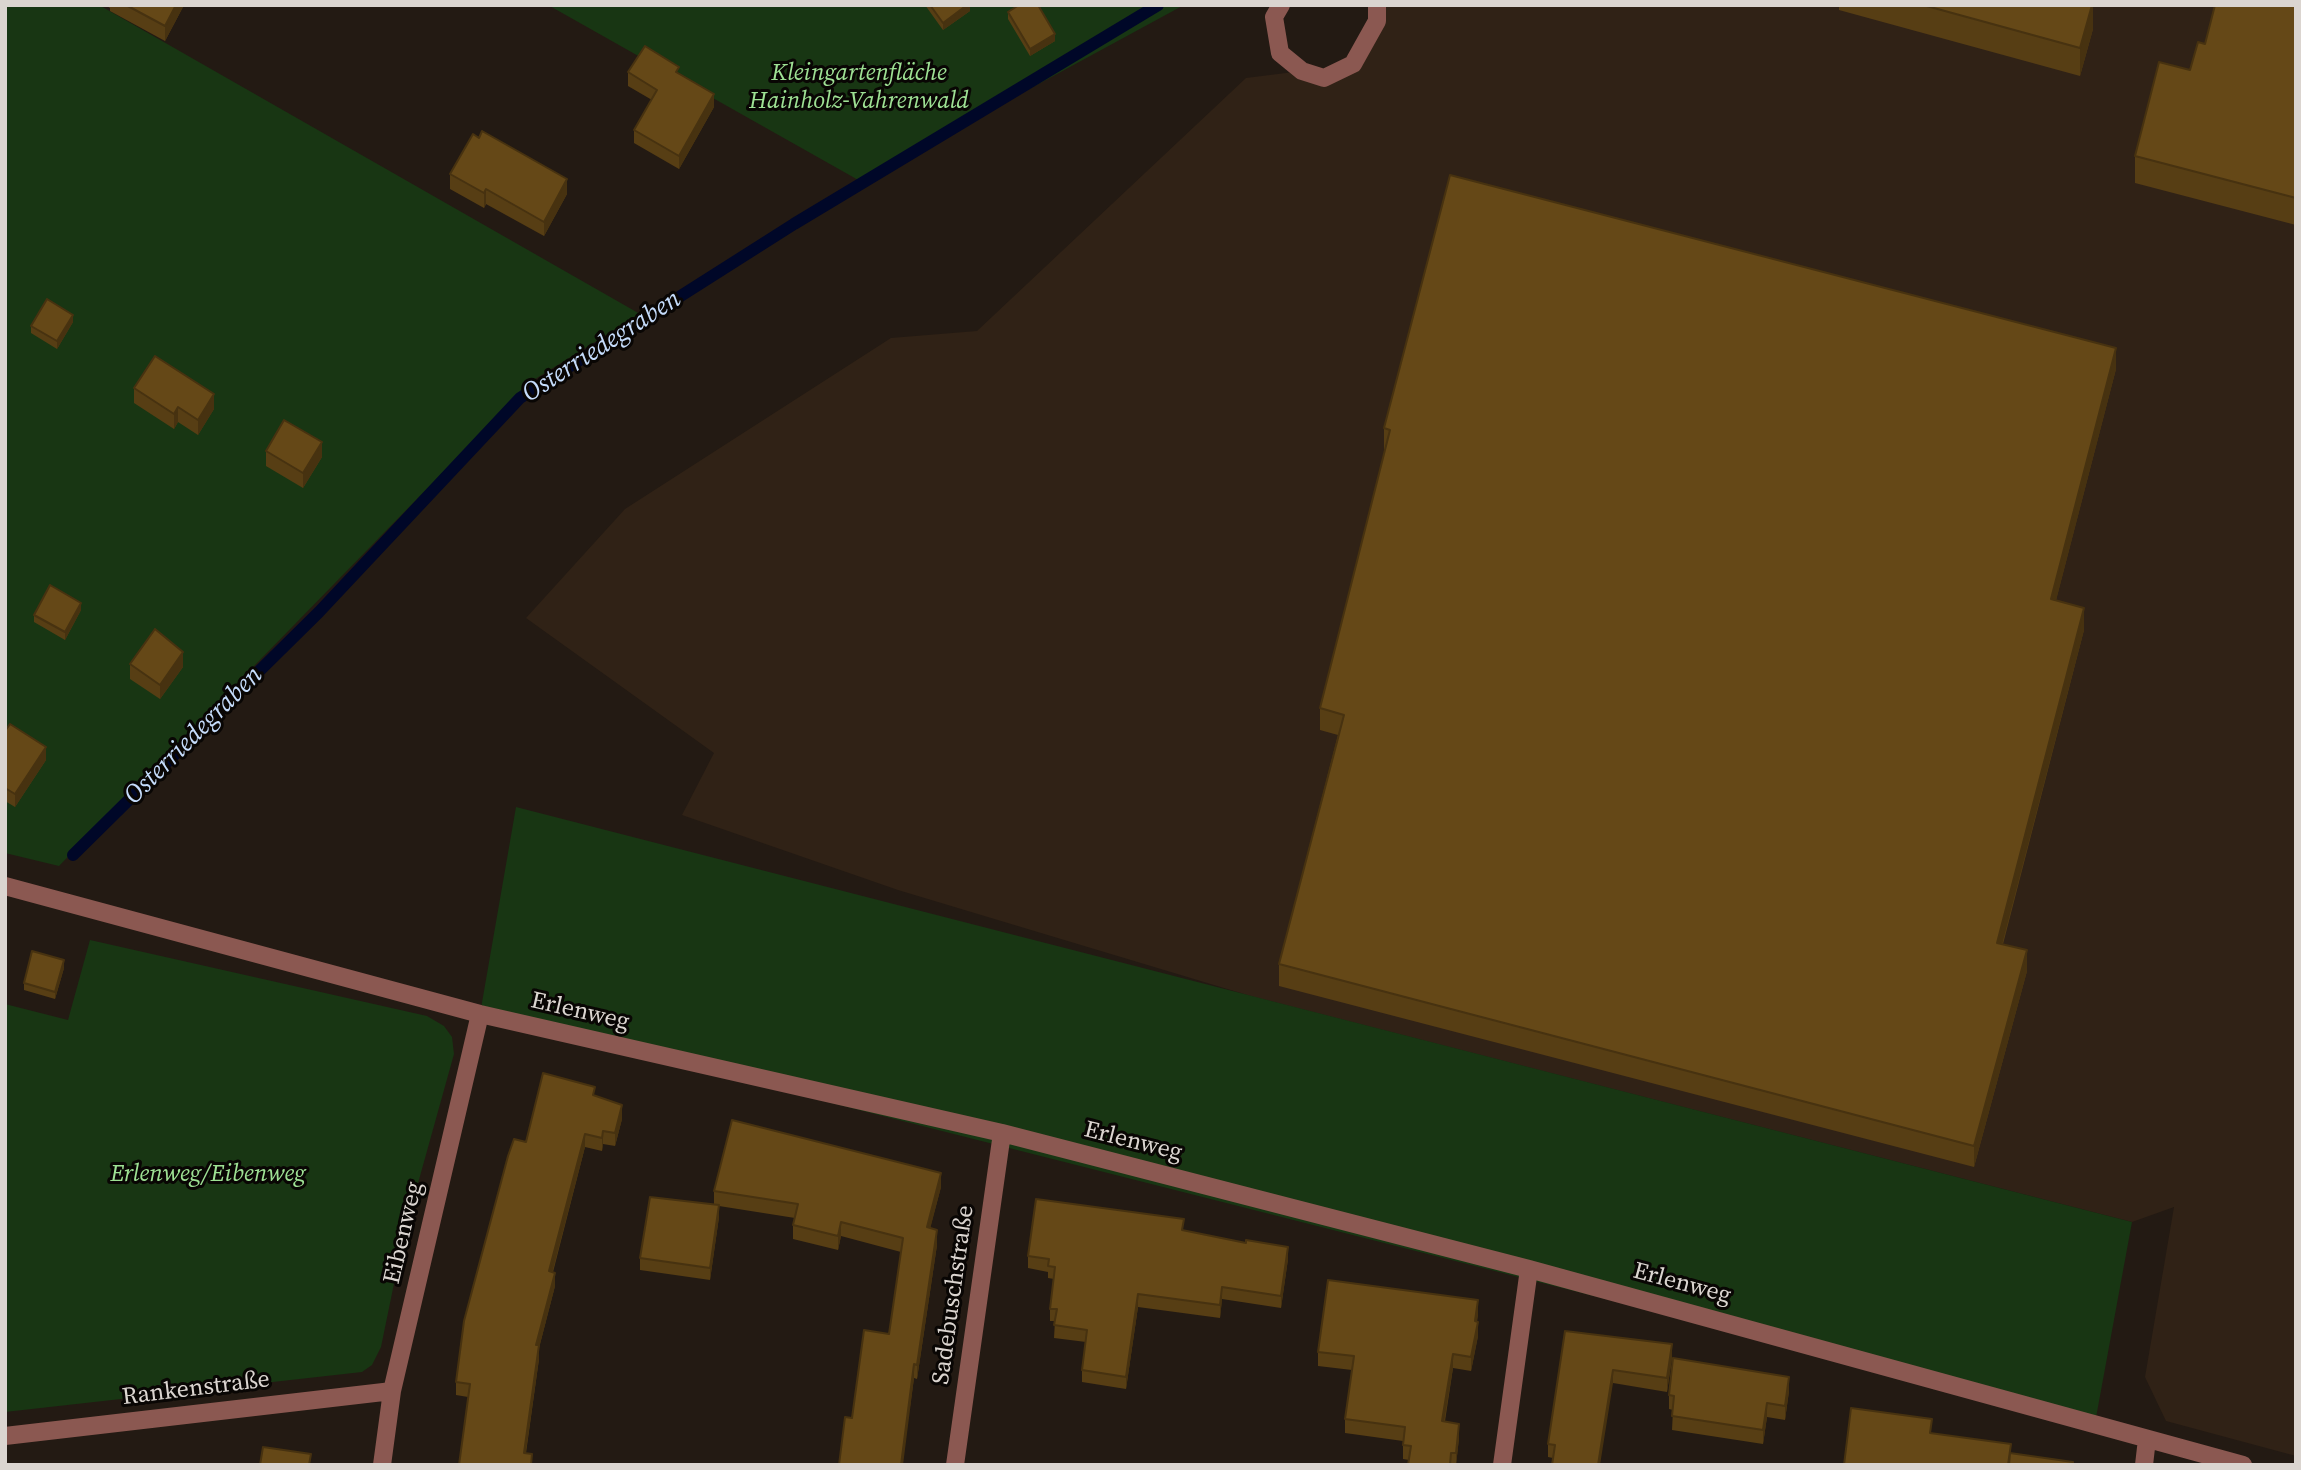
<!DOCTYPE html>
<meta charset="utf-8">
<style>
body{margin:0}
#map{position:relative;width:2301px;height:1470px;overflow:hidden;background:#231a13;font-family:"Source Serif 4",serif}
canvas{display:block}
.frame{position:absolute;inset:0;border:7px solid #dbd5d0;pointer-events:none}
</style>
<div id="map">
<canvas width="2301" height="1470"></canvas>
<div class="frame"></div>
</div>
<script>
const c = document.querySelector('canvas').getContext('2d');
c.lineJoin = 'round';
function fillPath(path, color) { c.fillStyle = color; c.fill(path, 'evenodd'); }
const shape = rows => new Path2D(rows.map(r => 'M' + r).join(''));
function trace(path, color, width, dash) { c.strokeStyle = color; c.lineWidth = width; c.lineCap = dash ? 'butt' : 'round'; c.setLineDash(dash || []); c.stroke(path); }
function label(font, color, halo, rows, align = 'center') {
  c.font = font + ' "Source Serif 4",serif'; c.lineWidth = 6; c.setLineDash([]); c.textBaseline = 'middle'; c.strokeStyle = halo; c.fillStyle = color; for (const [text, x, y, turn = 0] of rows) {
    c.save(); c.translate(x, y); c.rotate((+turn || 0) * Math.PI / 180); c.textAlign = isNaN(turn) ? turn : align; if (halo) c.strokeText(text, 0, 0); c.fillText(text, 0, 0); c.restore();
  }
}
const built = shape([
 [1377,5,2296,5,2296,1456,2166,1421,2145,1377,2174,1207,2132,1222,1254,997,898,890,682,815,714,753,526,618,625,509,891,338,977,331,1246,78,1302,71,1324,77,1353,64]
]);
const green = shape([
 [5,5,99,5,640,314,532,381,59,866,5,853],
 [548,5,1184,5,860,181],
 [516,807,2132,1222,2095,1423,480,1014],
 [90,940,427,1016,444,1026,452,1037,454,1054,405,1230,381,1347,372,1365,362,1372,5,1412,5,1004,68,1020]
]);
const stream = shape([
 [73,855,319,612,520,398,794,224,1158,5]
]);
const minor = shape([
 [1281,5,1274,17,1280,53,1302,71,1324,78,1353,64,1377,21,1377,5],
 [5,886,480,1014,1002,1133,1529,1269,2243,1465],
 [5,1436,392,1391],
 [382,1465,392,1391,480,1014],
 [955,1465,1002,1133],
 [1502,1465,1529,1269],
 [2144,1465,2147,1439]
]);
const wall = shape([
 [105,5,183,5,183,7,165,41,110,11,110,8],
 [925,5,970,5,970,11,943,30],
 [1839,5,2093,5,2093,29,2080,76,1839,10],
 [2296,5,2296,225,2135,183,2135,156,2190,70,2205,44],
 [1008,12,1055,41,1030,56,1008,19],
 [628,72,679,74,714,107,679,169,634,143,634,130,652,100,628,86],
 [450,174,567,194,544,236,486,204,484,208,450,189],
 [73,322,57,349,31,333,31,326],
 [2116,369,2056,600,2084,630,2003,944,2027,971,1974,1167,1279,986,1279,964,1338,735,1320,730,1320,708,1385,450,1384,449,1384,428],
 [134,388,214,409,198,435,178,422,174,429,134,403],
 [266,451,322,457,303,488,266,466],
 [81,610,65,640,34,622,34,615],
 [130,664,183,667,160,699,130,679],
 [5,731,46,760,15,807,5,801],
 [64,968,55,999,24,990,24,983],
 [595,1095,622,1119,615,1146,603,1144,602,1151,585,1147,553,1272,555,1286,539,1348,539,1359,526,1453,532,1465,468,1397,456,1395,456,1382,526,1142],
 [941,1187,930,1228,937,1245,917,1379,914,1378,910,1407,852,1418,889,1334,901,1252,841,1236,838,1250,793,1239,793,1225,795,1218,719,1206,719,1217,710,1280,640,1270,640,1258,714,1205,714,1191],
 [1184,1231,1288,1259,1281,1308,1222,1299,1220,1318,1138,1307,1126,1389,1082,1382,1082,1370,1086,1342,1054,1338,1055,1321,1050,1321,1050,1309,1054,1279,1048,1278,1048,1272,1028,1268,1028,1256],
 [1478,1314,1477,1321,1478,1336,1471,1371,1453,1368,1445,1421,1459,1438,1456,1465,1408,1465,1409,1460,1403,1459,1403,1441,1345,1433,1345,1419,1352,1370,1318,1366,1318,1352],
 [1565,1331,1672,1358,1667,1392,1613,1383,1553,1458,1548,1457,1548,1444],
 [1789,1391,1785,1420,1767,1417,1763,1444,1672,1430,1673,1410,1669,1409,1669,1395]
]);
const shadedWall = shape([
 [176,5,183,5,183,7,165,41,165,26],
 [967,5,970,5,970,11,943,30,943,23],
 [2092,5,2093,5,2093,29,2080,76,2080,48],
 [1055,34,1055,41,1030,56,1030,49],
 [714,94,714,107,679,169,679,156],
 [567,179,567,194,544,236,544,222],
 [486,189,486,204,484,208,484,193],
 [73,315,73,322,57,349,57,341],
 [2116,348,2116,369,2051,620,2051,599],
 [214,394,214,409,198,435,198,420],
 [178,407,178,422,174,429,174,414],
 [322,442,322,457,303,488,303,473],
 [81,603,81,610,65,640,65,632],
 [2084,608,2084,630,1997,964,1997,943],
 [183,652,183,667,160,699,160,685],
 [46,747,46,760,15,807,15,794],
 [2027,950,2027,971,1974,1167,1974,1146],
 [64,960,64,968,55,999,55,992],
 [622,1105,622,1119,615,1146,615,1133],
 [603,1131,603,1144,602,1151,602,1138],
 [585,1134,585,1147,549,1285,549,1271],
 [941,1173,941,1187,927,1241,927,1227],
 [719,1205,719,1217,710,1280,710,1268],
 [841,1222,841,1236,838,1250,838,1236],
 [937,1230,937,1245,917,1379,917,1365],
 [1288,1247,1288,1259,1281,1308,1281,1296],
 [555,1273,555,1286,539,1348,539,1359,524,1465,524,1453,536,1345],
 [1222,1287,1222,1299,1220,1318,1220,1305],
 [1138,1294,1138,1307,1126,1389,1126,1377],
 [1478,1300,1478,1314,1475,1335,1475,1321],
 [1478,1322,1478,1336,1471,1371,1471,1357],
 [1672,1344,1672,1358,1667,1392,1667,1378],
 [1453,1354,1453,1368,1442,1435,1442,1421],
 [914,1364,914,1378,903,1465,901,1465],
 [1613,1370,1613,1383,1600,1465,1598,1465],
 [1789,1377,1789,1391,1785,1420,1785,1406],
 [1767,1403,1767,1417,1763,1444,1763,1430],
 [1459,1424,1459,1438,1456,1465,1456,1453]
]);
const building = shape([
 [126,5,176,5,165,26,126,5],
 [930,5,967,5,943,23,930,5],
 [1019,5,1038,5,1055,34,1030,49,1008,12,1019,5],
 [1923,5,2092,5,2080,48,1923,5],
 [2215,5,2296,5,2296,198,2135,156,2159,62,2190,70,2198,42,2205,44,2215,5],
 [645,46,679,67,676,72,714,94,679,156,634,130,657,90,628,72,645,46],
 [482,131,567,179,544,222,486,189,484,193,450,174,473,134,479,138,482,131],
 [1450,175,2116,348,2051,599,2084,608,1997,943,2027,950,1974,1146,1279,964,1344,715,1320,708,1390,430,1384,428,1450,175],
 [47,299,73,315,57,341,31,326,47,299],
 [155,356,214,394,198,420,178,407,174,414,134,388,155,356],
 [284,420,322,442,303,473,266,451,284,420],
 [50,585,81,603,65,632,34,615,50,585],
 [155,629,183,652,160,685,130,664,155,629],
 [10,724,46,747,15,794,5,788,5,731,10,724],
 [32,951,64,960,55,992,24,983,32,951],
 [543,1073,595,1087,593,1095,622,1105,615,1133,603,1131,602,1138,585,1134,549,1271,555,1273,536,1345,539,1345,524,1453,532,1454,531,1465,459,1465,470,1384,456,1382,464,1321,508,1156,514,1139,526,1142,543,1073],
 [732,1120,941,1173,927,1227,937,1230,917,1365,914,1364,901,1465,839,1465,845,1417,852,1418,864,1330,889,1334,903,1238,841,1222,838,1236,793,1225,798,1204,714,1191,732,1120],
 [650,1197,719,1205,710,1268,640,1258,650,1197],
 [1036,1199,1184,1219,1182,1230,1246,1243,1246,1240,1288,1247,1281,1296,1222,1287,1220,1305,1138,1294,1126,1377,1082,1370,1087,1330,1054,1325,1057,1309,1050,1309,1055,1267,1048,1266,1049,1259,1028,1256,1036,1199],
 [1328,1280,1478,1300,1475,1321,1478,1322,1471,1357,1453,1354,1442,1421,1459,1424,1456,1453,1451,1453,1450,1465,1408,1465,1411,1446,1403,1445,1405,1427,1345,1419,1354,1356,1318,1352,1328,1280],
 [1565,1331,1672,1344,1667,1378,1613,1370,1598,1465,1552,1465,1555,1445,1548,1444,1565,1331],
 [1673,1358,1789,1377,1785,1406,1767,1403,1763,1430,1672,1416,1674,1396,1669,1395,1673,1358],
 [1851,1408,1932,1419,1930,1433,2011,1444,2008,1465,1844,1465,1851,1408],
 [263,1447,311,1454,309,1465,260,1465,263,1447],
 [2010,1453,2073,1462,2073,1465,2009,1465,2010,1453]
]);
const parkNames = [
 ["Kleingartenfläche",859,74],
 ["Hainholz-Vahrenwald",859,102],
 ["Erlenweg/Eibenweg",208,1175]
];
const streetNames = [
 ["Erlenweg",580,1012,13],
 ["Erlenweg",1133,1142,14],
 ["Eibenweg",404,1233,-77],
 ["Erlenweg",1682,1284,15],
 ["Sadebuschstraße",954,1295,-82],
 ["Rankenstraße",196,1389,-7]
];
const waterNames = [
 ["Osterriedegraben",602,347,-33],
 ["Osterriedegraben",194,736,-45]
];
fillPath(built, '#302216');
fillPath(green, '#183613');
trace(stream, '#000728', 12);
trace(minor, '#8b5851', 18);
fillPath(wall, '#573e14');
fillPath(shadedWall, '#473210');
fillPath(building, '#654817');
trace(building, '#473210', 2);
label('italic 24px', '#9ee194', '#090604', parkNames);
label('24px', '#dbd5d0', '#090604', streetNames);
label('italic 26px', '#c5dcfb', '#090604', waterNames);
</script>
